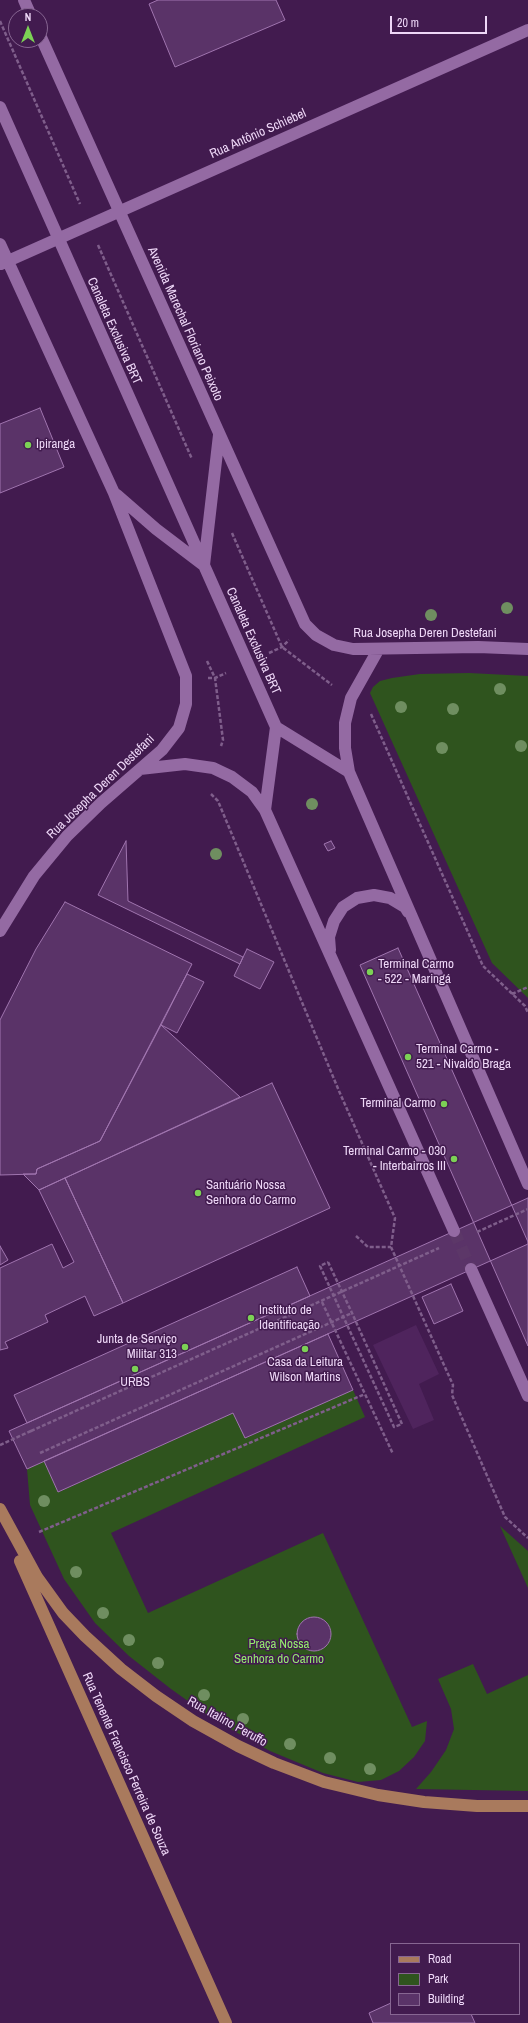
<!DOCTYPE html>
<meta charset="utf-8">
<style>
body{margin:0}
#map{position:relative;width:528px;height:2023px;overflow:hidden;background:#421b4f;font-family:"Archivo Narrow",sans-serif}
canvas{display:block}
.legend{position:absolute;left:390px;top:1943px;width:130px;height:72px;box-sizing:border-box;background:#421b4f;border:1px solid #876692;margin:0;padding:5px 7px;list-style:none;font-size:12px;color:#eed7f7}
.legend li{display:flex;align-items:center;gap:8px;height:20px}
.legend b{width:20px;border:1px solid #876692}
.north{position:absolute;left:8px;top:8px;width:40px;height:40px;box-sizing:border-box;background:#421b4f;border:1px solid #876692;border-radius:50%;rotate:0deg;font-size:11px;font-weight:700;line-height:16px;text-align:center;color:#eed7f7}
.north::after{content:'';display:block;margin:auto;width:14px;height:18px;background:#7cd155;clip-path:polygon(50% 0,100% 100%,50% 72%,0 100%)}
.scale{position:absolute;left:390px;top:16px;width:97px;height:18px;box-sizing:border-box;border:2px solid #eed7f7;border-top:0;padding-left:5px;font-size:12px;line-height:14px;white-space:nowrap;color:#eed7f7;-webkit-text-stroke:3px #421b4f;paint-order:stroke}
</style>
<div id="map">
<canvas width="528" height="2023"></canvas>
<ul class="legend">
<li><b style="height:5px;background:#a97a5d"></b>Road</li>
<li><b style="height:11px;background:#2f541e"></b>Park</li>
<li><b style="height:11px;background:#5a3368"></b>Building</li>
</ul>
<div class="north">N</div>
<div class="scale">20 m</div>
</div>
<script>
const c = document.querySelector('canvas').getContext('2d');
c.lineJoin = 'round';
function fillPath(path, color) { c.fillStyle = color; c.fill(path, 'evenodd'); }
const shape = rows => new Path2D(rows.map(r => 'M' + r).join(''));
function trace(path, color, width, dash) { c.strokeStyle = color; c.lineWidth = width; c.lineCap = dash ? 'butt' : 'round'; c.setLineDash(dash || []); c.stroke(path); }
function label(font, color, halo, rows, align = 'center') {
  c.font = font + ' "Archivo Narrow",sans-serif'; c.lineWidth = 3; c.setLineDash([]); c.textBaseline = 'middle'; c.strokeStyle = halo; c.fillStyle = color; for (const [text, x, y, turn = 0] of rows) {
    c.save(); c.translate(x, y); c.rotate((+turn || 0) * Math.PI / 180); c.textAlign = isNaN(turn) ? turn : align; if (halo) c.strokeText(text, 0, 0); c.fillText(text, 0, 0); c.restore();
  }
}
const built = shape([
 [416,1325,439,1374,419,1384,434,1420,413,1429,373,1345]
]);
const green = shape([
 [469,673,528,676,528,998,492,963,370,693,373,687,380,681,392,678,420,674],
 [353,1390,365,1417,111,1533,148,1613,323,1533,412,1727,427,1721,425,1741,414,1757,399,1771,381,1780,358,1782,323,1773,270,1751,216,1721,171,1689,129,1656,95,1623,64,1579,30,1505,27,1469,44,1461,59,1492,233,1413,246,1438],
 [500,1526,528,1551,528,1588],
 [473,1664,487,1694,528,1675,528,1791,416,1789,431,1772,446,1750,454,1729,451,1709,438,1679]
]);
const building = shape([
 [158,0,276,0,285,20,175,67,149,4,158,0],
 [40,408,64,467,0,493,0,424,40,408],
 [126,841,128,901,243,957,240,964,98,895,126,841],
 [331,841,335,848,328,851,324,844,331,841],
 [65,902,192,964,100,1141,37,1169,36,1174,0,1175,0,1020,36,949,65,902],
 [398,948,528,1242,528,1346,360,965,398,948],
 [247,949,274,962,260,989,234,976,247,949],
 [187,974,204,982,177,1033,161,1025,187,974],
 [161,1025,240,1097,39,1190,23,1174,36,1174,37,1169,100,1141,161,1025],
 [272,1083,330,1208,123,1303,65,1178,272,1083],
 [65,1178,123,1303,94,1316,85,1296,45,1315,48,1322,5,1342,8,1348,0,1350,0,1268,52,1244,63,1268,74,1262,39,1190,65,1178],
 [528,1198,528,1244,27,1469,9,1431,528,1198],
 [0,1246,8,1260,0,1265,0,1246],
 [297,1267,310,1296,27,1423,14,1395,297,1267],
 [451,1284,463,1311,434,1324,422,1297,451,1284],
 [328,1334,353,1390,245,1438,233,1413,58,1492,44,1461,328,1334],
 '297 1634a17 17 0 1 1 34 0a17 17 0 1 1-34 0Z',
 [391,2003,391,2014,471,2014,475,2023,373,2023,369,2013,391,2003]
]);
const minorTunnel = shape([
 [454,1231,471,1269]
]);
const path = shape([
 [0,21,80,204],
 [98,245,192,459],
 [232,533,282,647,332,685],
 [269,653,282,647,289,640],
 [207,661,215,678,223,740,221,746],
 [208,678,215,678,226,673],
 [371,714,483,966,525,1006,528,1013],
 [211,794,218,801,339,1091,395,1218,391,1247,453,1385,452,1395,505,1517,528,1538],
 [512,994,528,987],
 [477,1232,528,1209],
 [356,1236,368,1247,391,1247],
 [328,1262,352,1313,402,1424,394,1427,320,1266,328,1262],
 [322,1302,393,1454],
 [31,1431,439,1248],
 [0,1445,31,1431],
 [40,1453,352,1313],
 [39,1532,365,1394]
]);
const minor = shape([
 [24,0,31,16],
 [40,35,305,624,316,635,334,645,353,649,478,647,528,649],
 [0,107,276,727],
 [0,244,114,493,186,676,186,704,179,728,162,750,101,803,67,836,34,876,0,931],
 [1,264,528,30],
 [117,495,156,529,202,564],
 [204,565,219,435],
 [378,650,351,698,345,723,345,748,349,772,528,1184],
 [276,727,349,772],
 [140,769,185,764,213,768,232,777,252,792,265,810,454,1231],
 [265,810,276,727],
 [330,950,329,937,334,921,343,907,357,898,374,895,390,898,405,907,408,912],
 [471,1269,528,1396]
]);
const major = shape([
 [0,1509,37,1577,63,1613,85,1636,121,1669,156,1696,193,1721,238,1746,274,1763,324,1782,378,1795,424,1802,477,1806,528,1806],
 [20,1561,226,2023]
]);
const trees = [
 [507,608],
 [431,615],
 [500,689],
 [401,707],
 [453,709],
 [521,746],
 [442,748],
 [312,804],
 [216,854],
 [44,1501],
 [76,1572],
 [103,1613],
 [129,1640],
 [158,1663],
 [204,1695],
 [243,1719],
 [290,1744],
 [330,1758],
 [370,1769]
];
const markers = [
 [28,445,4,"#7cd155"],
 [370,972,4,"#7cd155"],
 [408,1057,4,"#7cd155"],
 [444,1104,4,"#7cd155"],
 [454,1159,4,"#7cd155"],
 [198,1193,4,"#7cd155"],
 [251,1318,4,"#7cd155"],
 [185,1347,4,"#7cd155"],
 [305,1349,4,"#7cd155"],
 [135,1369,4,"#7cd155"]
];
const streetNames = [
 ["Rua Antônio Schiebel",258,134,-24],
 ["Avenida Marechal Floriano Peixoto",185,324,66],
 ["Canaleta Exclusiva BRT",114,331,66],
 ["Rua Josepha Deren Destefani",425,634],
 ["Canaleta Exclusiva BRT",253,641,66],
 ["Rua Josepha Deren Destefani",101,787,-44],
 ["Rua Italino Peruffo",227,1722,29],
 ["Rua Tenente Francisco Ferreira de Souza",126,1764,66]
];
const poiNames = [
 ["Ipiranga",36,445],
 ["Terminal Carmo",378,965],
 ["- 522 - Maringá",378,980],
 ["Terminal Carmo -",416,1050],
 ["521 - Nivaldo Braga",416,1065],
 ["Terminal Carmo",436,1104,"right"],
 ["Terminal Carmo - 030",446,1152,"right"],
 ["- Interbairros III",446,1167,"right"],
 ["Santuário Nossa",206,1186],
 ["Senhora do Carmo",206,1201],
 ["Instituto de",259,1311],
 ["Identificação",259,1326],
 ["Junta de Serviço",177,1340,"right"],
 ["Militar 313",177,1355,"right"],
 ["Casa da Leitura",305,1363,"center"],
 ["Wilson Martins",305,1378,"center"],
 ["URBS",135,1383,"center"]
];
const parkNames = [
 ["Praça Nossa",279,1645],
 ["Senhora do Carmo",279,1660]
];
fillPath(built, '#4f245d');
fillPath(green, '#2f541e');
fillPath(building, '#5a3368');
trace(building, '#a075af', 1);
trace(minorTunnel, '#5c3768', 12, [12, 6]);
trace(path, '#7f5e8b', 2.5, [4, 2]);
trace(minor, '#946aa3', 12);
trace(major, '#a97a5d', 12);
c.fillStyle = '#6f8e60';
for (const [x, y] of trees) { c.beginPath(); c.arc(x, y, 6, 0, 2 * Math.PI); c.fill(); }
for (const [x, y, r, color] of markers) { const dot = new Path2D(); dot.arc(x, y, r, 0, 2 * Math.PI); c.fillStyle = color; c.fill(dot); trace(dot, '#421b4f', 1.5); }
label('13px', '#eed7f7', '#421b4f', streetNames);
label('13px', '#eed7f7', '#421b4f', poiNames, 'left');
label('13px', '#94ec6e', '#421b4f', parkNames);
</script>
